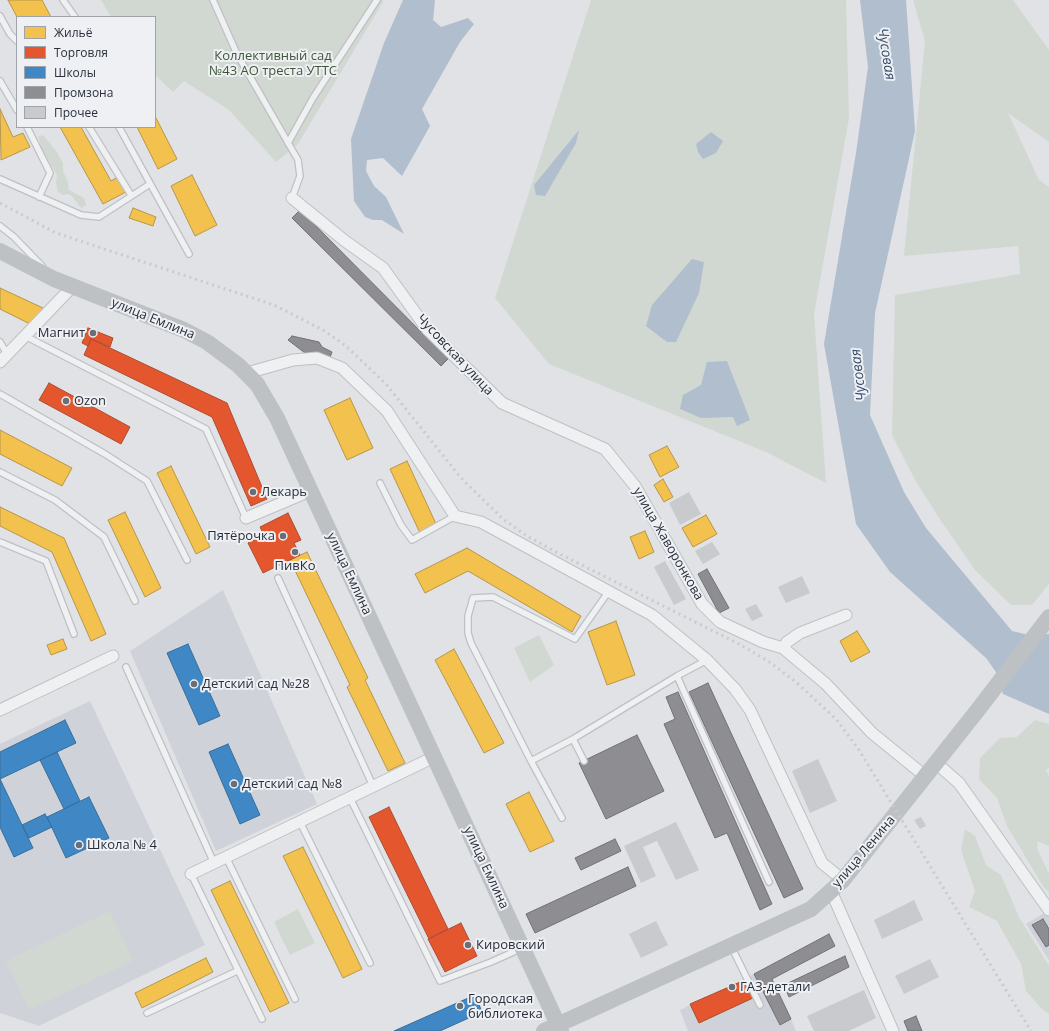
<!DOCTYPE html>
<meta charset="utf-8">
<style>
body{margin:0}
#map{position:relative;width:1049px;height:1031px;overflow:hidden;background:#e0e2e5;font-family:"Open Sans",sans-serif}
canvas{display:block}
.legend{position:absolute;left:16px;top:16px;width:140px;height:112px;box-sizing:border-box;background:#eef0f4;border:1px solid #9fa3aa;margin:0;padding:5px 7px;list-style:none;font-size:12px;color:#29303c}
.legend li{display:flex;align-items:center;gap:8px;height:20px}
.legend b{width:20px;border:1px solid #9fa3aa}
</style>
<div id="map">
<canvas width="1049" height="1031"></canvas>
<ul class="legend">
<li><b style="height:11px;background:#f2c14e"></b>Жильё</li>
<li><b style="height:11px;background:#e4572e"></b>Торговля</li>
<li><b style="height:11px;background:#3f88c5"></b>Школы</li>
<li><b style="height:11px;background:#8d8d92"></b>Промзона</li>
<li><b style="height:11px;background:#c8cacd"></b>Прочее</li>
</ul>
</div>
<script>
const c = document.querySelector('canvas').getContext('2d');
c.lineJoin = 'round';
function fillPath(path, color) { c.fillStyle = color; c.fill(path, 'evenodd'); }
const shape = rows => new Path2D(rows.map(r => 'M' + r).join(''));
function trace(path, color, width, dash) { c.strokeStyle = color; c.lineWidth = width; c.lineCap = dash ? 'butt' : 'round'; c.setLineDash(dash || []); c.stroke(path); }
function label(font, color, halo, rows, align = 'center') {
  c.font = font + ' "Open Sans",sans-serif'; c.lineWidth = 4; c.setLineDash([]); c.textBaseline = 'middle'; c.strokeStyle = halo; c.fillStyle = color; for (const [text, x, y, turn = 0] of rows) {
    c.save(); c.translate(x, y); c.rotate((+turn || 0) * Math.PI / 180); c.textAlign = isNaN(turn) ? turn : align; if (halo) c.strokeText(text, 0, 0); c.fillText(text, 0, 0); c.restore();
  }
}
const built = shape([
 [223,590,317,804,216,851,130,651],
 [90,701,205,945,39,1026,0,1013,0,744],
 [1049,910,1049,960,1026,924],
 [754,974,780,1025,791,1019,796,1031,688,1031,680,1010]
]);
const green = shape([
 [101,0,383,0,383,2,298,144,276,162,229,110,184,81,173,92,155,75,155,17,111,17],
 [591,0,846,0,849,118,814,314,826,483,766,452,549,364,495,298],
 [913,0,1013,0,1049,50,1049,142,1008,113,1039,180,1049,187,1049,584,1032,605,1011,605,975,570,939,518,914,478,892,435,895,295,1020,274,1018,246,904,256,925,41],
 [43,135,57,152,63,163,63,171,68,182,69,190,84,198,86,205,82,208,79,206,72,196,68,194,63,195,58,192,56,183,57,175,43,152,38,137],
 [539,635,554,665,530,682,514,648],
 [1035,720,1049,724,1049,767,1046,770,1049,776,1049,846,1038,841,1037,848,1049,874,1049,893,1043,886,1007,826,997,798,979,779,980,758,1000,738,1017,737],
 [965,829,975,836,986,865,1001,875,1019,917,1049,966,1049,1014,1040,1007,1026,991,1021,964,997,921,969,907,975,891,961,850],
 [298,909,315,943,290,955,274,922],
 [110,911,133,961,29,1010,6,961]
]);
const water = shape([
 [403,0,435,0,433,20,441,27,468,18,474,24,460,42,422,109,430,126,402,176,383,158,367,160,366,171,374,186,386,197,404,234,382,220,373,220,365,217,354,201,351,139,384,43],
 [860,0,906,0,915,131,875,313,870,415,904,492,926,528,1012,631,1029,635,1049,634,1049,714,1003,694,998,675,986,658,890,572,856,524,824,344,856,153,868,67],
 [579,130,576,143,545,196,536,195,534,185],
 [711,132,723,141,716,153,703,159,698,152,696,144],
 [692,259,704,262,699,293,676,342,667,342,646,326,652,305],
 [727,361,750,420,737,426,733,417,701,418,680,409,683,395,701,385,707,362]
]);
const homes = shape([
 [8,0,42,0,51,17,17,17,8,0],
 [0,109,13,137,23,133,30,147,1,160,0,109],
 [155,116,177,159,158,169,137,127,155,127,155,116],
 [60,127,81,127,111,181,118,177,126,192,103,204,60,127],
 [192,175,217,225,195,236,171,186,192,175],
 [133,208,156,217,153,226,129,218,133,208],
 [0,288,43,308,34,326,0,309,0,288],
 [350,398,373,448,347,460,324,410,350,398],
 [0,430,72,468,62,486,0,454,0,430],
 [667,446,679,467,660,477,649,455,667,446],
 [407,461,437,526,420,533,390,469,407,461],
 [171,466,210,547,196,554,157,473,171,466],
 [663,479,673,497,664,502,654,485,663,479],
 [0,507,64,538,106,634,91,641,52,552,0,526,0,507],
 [125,512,161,588,145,597,108,520,125,512],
 [706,515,717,534,693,547,682,528,706,515],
 [645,531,654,552,639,559,630,537,645,531],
 [467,548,581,616,572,632,468,571,425,593,415,574,467,548],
 [307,552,368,678,365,680,405,763,388,771,347,687,350,685,290,560,307,552],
 [616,621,635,675,607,685,588,632,616,621],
 [857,631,870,652,851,662,840,641,857,631],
 [63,639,67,649,51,655,47,645,63,639],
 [454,649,504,743,484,753,435,660,454,649],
 [529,792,554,841,530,852,506,804,529,792],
 [303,847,362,969,343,978,283,856,303,847],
 [230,881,289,1003,270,1012,211,890,230,881],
 [206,958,213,972,142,1008,135,993,206,958]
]);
const shops = shape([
 [88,328,113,338,110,347,91,339,88,346,82,343,88,328],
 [91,339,227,403,267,499,251,506,212,417,84,355,91,339],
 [49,383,130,427,121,444,39,400,49,383],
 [288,513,301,540,294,543,300,555,263,573,248,543,264,535,260,527,288,513],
 [389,807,448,929,429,939,369,817,389,807],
 [461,923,477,956,445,972,428,939,461,923],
 [745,980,753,998,699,1023,690,1004,745,980]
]);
const schools = shape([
 [188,644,220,716,199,725,167,653,188,644],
 [65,720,76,743,0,779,33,848,14,857,0,827,0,752,65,720],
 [228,744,260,815,240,824,209,752,228,744],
 [57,752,80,801,64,809,40,760,57,752],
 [89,797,109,838,66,858,47,817,89,797],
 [45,814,52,827,29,838,22,825,45,814],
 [475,995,482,1012,440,1031,394,1031,475,995]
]);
const industry = shape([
 [300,210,448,359,441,366,292,218,300,210],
 [292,336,319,342,322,347,332,352,329,360,314,353,305,353,288,340,292,336],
 [707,569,729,608,719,613,698,574,707,569],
 [708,683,803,889,784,898,689,692,708,683],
 [678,692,772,904,760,910,727,833,715,838,664,724,675,719,666,697,678,692],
 [637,735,664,791,606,819,579,763,637,735],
 [615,839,621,851,581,870,575,858,615,839],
 [628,867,636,886,535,933,526,914,628,867],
 [1043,919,1049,929,1049,945,1046,947,1032,925,1043,919],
 [829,934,835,946,772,979,791,1019,780,1025,754,974,829,934],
 [845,956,849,967,789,997,784,985,845,956],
 [916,1016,922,1031,908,1031,904,1021,916,1016]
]);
const building = shape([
 [689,492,701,514,680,525,669,503],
 [712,542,720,554,703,564,695,551],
 [665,561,686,599,674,605,654,567],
 [802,576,810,593,786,603,778,587],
 [756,604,763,616,752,621,745,609],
 [818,759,837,801,810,813,792,771],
 [921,817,926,826,920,829,914,820],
 [676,822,699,870,676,880,657,841,643,847,656,876,641,883,624,846],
 [914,900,923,920,882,939,874,920],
 [656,921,668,945,641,958,629,934],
 [930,959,939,977,904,994,895,976],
 [864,990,876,1018,849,1031,814,1031,807,1016]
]);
const lane = shape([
 [63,0,75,17],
 [213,0,237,54,298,160,300,176,292,198],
 [0,16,10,34,17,41],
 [0,81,17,110],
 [27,127,50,173,39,197],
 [89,127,131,195],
 [119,127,189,254],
 [288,143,313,98,377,0],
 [0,179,81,215,99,217,150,184],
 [0,226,14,237,42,266],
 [25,336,206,429,246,518],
 [0,342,7,354],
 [0,394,105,454,147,481,187,560],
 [0,472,55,500,104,537,135,601],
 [380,483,401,525,412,540,455,516],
 [0,542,46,561,74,634],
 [278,578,373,786],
 [707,660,677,676,769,882],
 [126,667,214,863],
 [573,739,584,761],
 [531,761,471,643,468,633,468,616,473,598,493,597,575,639,609,591],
 [350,798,440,981,491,962,520,949],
 [562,818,531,761,573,739,677,676],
 [300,822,370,963],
 [226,857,295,999],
 [191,874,262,1019],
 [732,948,760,1005],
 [147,1013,237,971]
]);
const street = shape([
 [292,198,345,241,383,268,427,329,502,403,605,449,635,486,702,604,720,622,763,642,783,648,826,684,872,733,925,776],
 [0,362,72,287],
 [247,373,293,360,317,358,342,368,387,411,455,516,481,522,652,615,707,660,735,689,750,710,822,863,843,880],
 [246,518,310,491],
 [783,648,787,642,800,633,846,615],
 [0,710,113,656],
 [936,763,959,783,1049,910],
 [191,874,434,757],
 [831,891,893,1031]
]);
const secondary = shape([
 [0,251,54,279,184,330,207,342,238,365,257,384,277,418,561,1031],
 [544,1031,811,909,843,880,977,711,1049,617]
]);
const rail = shape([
 [0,203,56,233,274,305,323,330,346,346,386,384,461,478,503,519,527,536,552,550,739,644,768,661,796,682,836,719,859,750,1031,1031]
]);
const markers = [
 [93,333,4,"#696e77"],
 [66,401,4,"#696e77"],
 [253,492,4,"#696e77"],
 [283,536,4,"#696e77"],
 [295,552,4,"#696e77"],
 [194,684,4,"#696e77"],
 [234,784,4,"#696e77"],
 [79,845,4,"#696e77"],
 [468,945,4,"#696e77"],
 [732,987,4,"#696e77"],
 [460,1006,4,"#696e77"]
];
const parkNames = [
 ["Коллективный сад",273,56],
 ["№43 АО треста УТТС",273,71]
];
const streetNames = [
 ["улица Емлина",153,319,22],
 ["Чусовская улица",455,355,47],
 ["улица Жаворонкова",668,544,60],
 ["улица Емлина",349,574,65],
 ["улица Ленина",864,852,-50],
 ["улица Емлина",486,868,65]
];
const poiNames = [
 ["Магнит",85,333,"right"],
 ["Ozon",74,401],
 ["Лекарь",261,492],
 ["Пятёрочка",275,536,"right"],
 ["ПивКо",295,566,"center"],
 ["Детский сад №28",202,684],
 ["Детский сад №8",242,784],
 ["Школа № 4",87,845],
 ["Кировский",476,945],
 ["ГАЗ-детали",740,987],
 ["Городская",468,999],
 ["библиотека",468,1014]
];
const waterNames = [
 ["Чусовая",886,54,81],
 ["Чусовая",859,375,-97]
];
fillPath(built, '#cfd2d8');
fillPath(green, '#d1d8d1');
fillPath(water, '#b0bece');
fillPath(homes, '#f2c14e');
trace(homes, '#b69649', 1);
fillPath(shops, '#e4572e');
trace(shops, '#ac4b32', 1);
fillPath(schools, '#3f88c5');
trace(schools, '#386e9c', 1);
fillPath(industry, '#8d8d92');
trace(industry, '#6f7178', 1);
fillPath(building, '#c8cacd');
trace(lane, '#bec0c3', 8);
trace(street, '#bec0c3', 13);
trace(lane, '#eff0f2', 5.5);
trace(street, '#eff0f2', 11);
trace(secondary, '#bec1c4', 16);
trace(rail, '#c9cacc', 3, [2, 4]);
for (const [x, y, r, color] of markers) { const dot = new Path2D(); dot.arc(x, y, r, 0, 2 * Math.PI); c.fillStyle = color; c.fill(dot); trace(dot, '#eef0f4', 1.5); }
label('13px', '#3d5737', '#eef0f4', parkNames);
label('13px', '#29303c', '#eef0f4', streetNames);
label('13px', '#29303c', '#eef0f4', poiNames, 'left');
label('italic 14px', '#364e6d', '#eef0f4', waterNames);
</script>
